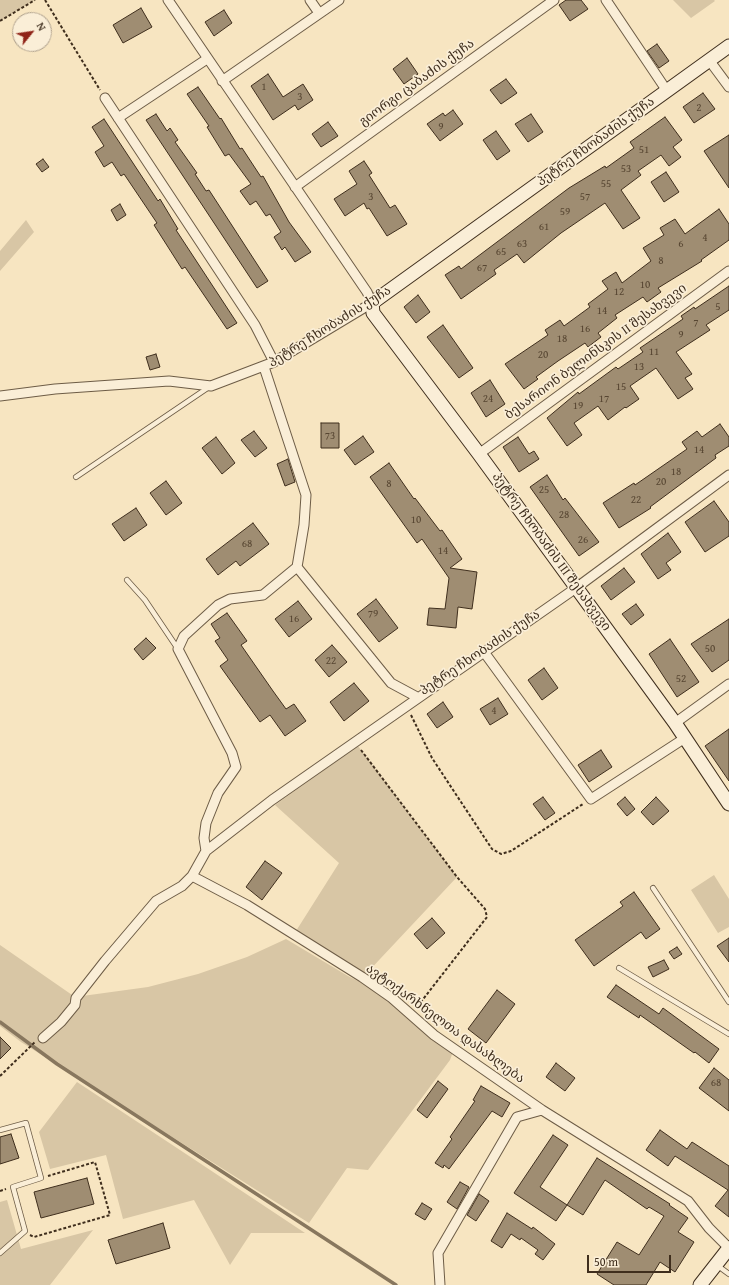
<!DOCTYPE html>
<meta charset="utf-8">
<style>
body{margin:0}
#map{position:relative;width:729px;height:1285px;overflow:hidden;background:#f7e5c1;font-family:"Gentium Book Plus",serif}
canvas{display:block}
.north{position:absolute;left:12px;top:12px;width:40px;height:40px;box-sizing:border-box;background:#faeed7;border:1px solid #afa18d;border-radius:50%;rotate:60deg;font-size:11px;font-weight:700;line-height:16px;text-align:center;color:#3f2e1d}
.north::after{content:'';display:block;margin:auto;width:14px;height:18px;background:#8f2418;clip-path:polygon(50% 0,100% 100%,50% 72%,0 100%)}
.scale{position:absolute;left:587px;top:1255px;width:84px;height:18px;box-sizing:border-box;border:2px solid #3f2e1d;border-top:0;padding-left:5px;font-size:12px;line-height:14px;white-space:nowrap;color:#3f2e1d;-webkit-text-stroke:3px #faeed7;paint-order:stroke}
</style>
<div id="map">
<canvas width="729" height="1285"></canvas>
<div class="north">N</div>
<div class="scale">50 m</div>
</div>
<script>
const c = document.querySelector('canvas').getContext('2d');
c.lineJoin = 'round';
function fillPath(path, color) { c.fillStyle = color; c.fill(path, 'evenodd'); }
const shape = rows => new Path2D(rows.map(r => 'M' + r).join(''));
function trace(path, color, width, dash) { c.strokeStyle = color; c.lineWidth = width; c.lineCap = dash ? 'butt' : 'round'; c.setLineDash(dash || []); c.stroke(path); }
function label(font, color, halo, rows, align = 'center') {
  c.font = font + ' "Gentium Book Plus","Noto Serif Georgian",serif'; c.lineWidth = 3.5; c.setLineDash([]); c.textBaseline = 'middle'; c.strokeStyle = halo; c.fillStyle = color; for (const [text, x, y, turn = 0] of rows) {
    c.save(); c.translate(x, y); c.rotate((+turn || 0) * Math.PI / 180); c.textAlign = isNaN(turn) ? turn : align; if (halo) c.strokeText(text, 0, 0); c.fillText(text, 0, 0); c.restore();
  }
}
const green = shape([
 [0,0,35,0,0,21],
 [673,0,714,0,715,1,691,18],
 [26,220,34,232,0,271,0,251],
 [358,746,457,877,365,975,296,931,339,863,275,805],
 [714,875,729,899,729,927,718,933,691,890],
 [286,939,348,976,392,998,454,1049,450,1060,368,1170,347,1168,309,1223,21,1042,0,1026,0,945,75,997,148,987,198,974,247,957],
 [77,1082,183,1152,305,1233,251,1233,230,1265,194,1200,123,1219,106,1155,50,1169,39,1132],
 [7,1200,21,1249,93,1230,50,1285,0,1285,0,1202]
]);
const stream = shape([
 [0,1022,57,1064,396,1285]
]);
const building = shape([
 [566,0,581,0,588,9,570,21,559,5,566,0],
 [141,8,152,27,123,43,113,25,141,8],
 [224,10,232,23,214,36,205,22,224,10],
 [657,44,669,61,659,68,647,51,657,44],
 [407,58,418,74,404,84,393,69,407,58],
 [268,74,283,97,303,84,313,100,298,110,295,105,273,120,251,86,268,74],
 [506,79,517,93,501,104,490,90,506,79],
 [198,87,220,119,221,118,240,149,242,148,261,177,263,176,289,222,311,252,295,262,285,247,282,250,274,237,281,232,270,214,266,216,256,201,250,205,240,191,251,184,229,154,225,156,207,127,209,126,187,94,198,87],
 [703,93,715,109,694,123,683,107,703,93],
 [453,110,463,124,440,141,427,124,443,113,445,116,453,110],
 [156,114,167,131,170,128,178,140,175,142,197,173,195,174,206,191,209,190,268,281,257,288,146,120,156,114],
 [531,114,543,132,528,142,515,124,531,114],
 [665,117,682,140,673,147,681,157,669,166,661,155,638,171,641,175,621,190,640,218,623,229,605,203,561,233,524,263,517,254,494,270,496,274,461,299,445,275,459,266,461,269,569,188,605,166,606,168,634,148,630,142,665,117],
 [104,119,158,201,160,199,178,229,176,230,237,323,227,329,185,267,182,269,154,225,157,223,124,174,121,176,112,162,104,167,95,152,104,146,92,127,104,119],
 [328,122,338,136,321,147,312,134,328,122],
 [496,131,510,151,497,160,483,140,496,131],
 [729,135,729,188,704,151,729,135],
 [43,159,49,167,42,172,36,164,43,159],
 [364,161,372,173,369,175,390,208,395,205,407,224,387,236,369,208,367,209,364,203,345,216,334,199,357,184,349,171,364,161],
 [666,172,679,192,664,202,651,182,666,172],
 [120,204,126,215,117,221,111,210,120,204],
 [719,209,729,224,729,240,701,260,702,261,658,288,661,292,647,302,643,297,615,315,617,318,598,333,601,337,588,347,585,343,558,361,536,377,538,379,524,389,505,364,548,335,545,330,560,320,564,326,590,307,588,304,608,289,602,281,616,272,622,283,651,261,643,248,664,235,660,228,675,219,685,234,719,209],
 [729,286,729,310,706,325,710,330,676,352,692,374,685,378,693,389,678,399,656,368,630,386,639,399,626,408,625,407,608,420,598,406,574,423,582,435,567,446,547,418,578,392,579,394,616,367,618,369,643,352,640,348,683,319,681,316,694,307,695,309,729,286],
 [418,295,430,312,416,323,404,307,418,295],
 [443,325,473,368,459,378,427,337,443,325],
 [156,354,160,367,150,370,146,357,156,354],
 [490,380,505,404,486,417,471,393,490,380],
 [321,423,339,423,339,448,321,448,321,423],
 [720,424,729,437,729,446,715,455,716,458,650,507,651,508,619,528,603,503,634,483,635,485,687,449,682,442,697,431,702,437,720,424],
 [254,431,267,448,255,457,241,440,254,431],
 [363,436,374,452,355,465,344,450,363,436],
 [216,437,235,463,222,474,202,448,216,437],
 [518,437,529,454,534,451,539,459,519,472,503,447,518,437],
 [288,459,295,482,285,486,277,464,288,459],
 [389,463,414,499,415,498,440,531,442,530,462,559,450,568,477,572,472,609,458,607,456,628,427,625,429,608,445,609,449,578,422,539,417,543,370,477,389,463],
 [547,475,563,500,565,498,599,542,579,556,530,487,547,475],
 [166,481,182,503,166,515,150,493,166,481],
 [714,501,729,522,729,536,705,552,685,522,714,501],
 [136,508,147,525,124,541,112,524,136,508],
 [253,523,269,544,240,566,236,561,218,575,206,559,253,523],
 [668,533,681,552,666,563,671,570,658,579,641,554,668,533],
 [624,568,635,582,611,600,601,586,624,568],
 [376,599,398,628,379,642,357,614,376,599],
 [298,601,312,619,289,637,275,619,298,601],
 [636,604,644,615,631,625,622,614,636,604],
 [227,613,247,641,241,645,273,691,286,709,294,704,306,721,285,736,270,715,260,722,220,666,228,660,215,641,220,638,211,624,227,613],
 [729,619,729,660,712,672,691,644,729,619],
 [146,638,156,648,143,660,134,649,146,638],
 [670,639,699,682,677,697,649,654,670,639],
 [332,645,347,662,329,677,315,660,332,645],
 [544,668,558,688,542,700,528,680,544,668],
 [354,683,369,701,344,721,330,702,354,683],
 [498,698,508,714,490,725,480,709,498,698],
 [443,702,453,717,437,728,427,714,443,702],
 [729,729,729,781,705,746,729,729],
 [601,750,612,767,589,782,578,765,601,750],
 [543,797,555,813,545,820,533,804,543,797],
 [625,797,635,809,627,816,617,804,625,797],
 [656,797,669,811,653,825,641,812,656,797],
 [265,861,282,873,262,900,246,887,265,861],
 [634,892,660,929,646,939,641,932,594,966,575,940,623,906,620,902,634,892],
 [432,918,445,933,427,949,414,934,432,918],
 [729,938,729,962,717,946,729,938],
 [677,947,682,954,674,959,669,952,677,947],
 [664,960,669,969,653,977,648,967,664,960],
 [616,985,659,1014,663,1008,719,1049,709,1063,695,1052,694,1053,640,1015,639,1018,607,997,616,985],
 [497,990,515,1004,486,1043,468,1029,497,990],
 [0,1037,11,1048,0,1059,0,1037],
 [556,1063,575,1078,565,1091,546,1077,556,1063],
 [714,1068,729,1080,729,1111,699,1088,714,1068],
 [438,1081,448,1089,427,1118,417,1110,438,1081],
 [481,1086,510,1103,502,1117,492,1111,449,1169,444,1165,443,1168,435,1163,452,1139,450,1137,475,1101,473,1100,481,1086],
 [660,1130,687,1149,692,1142,729,1166,729,1217,715,1206,728,1190,675,1156,668,1166,646,1150,660,1130],
 [11,1134,19,1158,0,1164,0,1137,11,1134],
 [553,1135,568,1145,540,1187,567,1205,556,1221,514,1193,553,1135],
 [597,1158,670,1204,669,1205,688,1218,678,1232,694,1242,675,1272,660,1262,646,1285,614,1285,597,1274,617,1242,639,1255,664,1216,649,1207,647,1209,605,1180,583,1215,567,1205,597,1158],
 [87,1178,94,1204,41,1218,34,1192,87,1178],
 [460,1182,469,1187,457,1209,447,1202,460,1182],
 [479,1194,489,1201,476,1221,467,1215,479,1194],
 [422,1203,432,1209,425,1220,415,1214,422,1203],
 [507,1213,532,1229,533,1227,555,1244,543,1260,535,1254,538,1250,521,1238,520,1240,511,1234,502,1248,491,1241,507,1213],
 [163,1223,170,1248,116,1264,108,1240,163,1223]
]);
const path = shape([
 [45,0,100,90],
 [0,21,35,0],
 [411,715,432,758,492,849,501,854,511,851,583,804],
 [361,750,457,877,485,909,487,917,417,1007],
 [0,1076,35,1042],
 [0,1191,6,1189],
 [30,1235,34,1237,110,1215,95,1162,48,1176]
]);
const lane = shape([
 [76,477,209,387],
 [127,580,145,600,178,649],
 [653,888,729,1002],
 [619,968,729,1034],
 [0,1130,26,1123,41,1178,13,1187,25,1231,0,1253],
 [718,1266,729,1274]
]);
const street = shape([
 [310,0,319,13],
 [606,0,667,91],
 [709,60,729,87],
 [222,81,339,0],
 [105,98,255,325,274,362],
 [118,118,207,59],
 [295,187,554,0],
 [264,367,306,495,304,525,297,567,391,683,417,697],
 [0,396,55,389,169,381,211,386,274,362,372,303,367,292,168,0],
 [479,454,729,271],
 [484,652,591,799,685,738],
 [675,723,729,684],
 [206,851,204,838,206,823,218,793,236,767,232,753,178,649,184,636,218,605,230,599,263,595,297,567],
 [192,876,247,905,362,977,392,998,434,1035,542,1110,688,1201,709,1228,729,1248],
 [43,1038,61,1022,75,1005,76,998,105,961,156,901,182,886,192,876,206,851,272,800,576,588,729,475],
 [440,1285,438,1253,517,1117,542,1110]
]);
const secondary = shape([
 [729,46,372,303,373,313,479,454,675,723,729,804],
 [700,1285,729,1248]
]);
const numberNames = [
 ["1",264,87],
 ["3",300,97],
 ["2",699,108],
 ["9",441,127],
 ["51",644,150],
 ["53",626,169],
 ["55",606,184],
 ["3",371,197],
 ["57",585,197],
 ["59",565,212],
 ["61",544,227],
 ["4",705,238],
 ["63",522,244],
 ["6",681,244],
 ["65",501,252],
 ["8",661,261],
 ["67",482,268],
 ["10",645,285],
 ["12",619,292],
 ["5",718,307],
 ["14",602,311],
 ["7",696,323],
 ["16",585,329],
 ["9",681,335],
 ["18",562,339],
 ["11",654,352],
 ["20",543,355],
 ["13",639,367],
 ["15",621,387],
 ["24",488,399],
 ["17",604,399],
 ["19",578,406],
 ["73",330,436],
 ["14",699,450],
 ["18",676,472],
 ["20",661,482],
 ["8",389,484],
 ["25",544,490],
 ["22",636,500],
 ["28",564,515],
 ["10",416,520],
 ["26",583,540],
 ["68",247,544],
 ["14",443,551],
 ["79",373,614],
 ["16",294,619],
 ["50",710,649],
 ["22",331,661],
 ["52",681,679],
 ["4",494,711],
 ["68",716,1083]
];
const streetNames = [
 ["გიორგი ცაბაძის ქუჩა",417,83,-36],
 ["პეტრე ჩხობაძის ქუჩა",596,142,-36],
 ["პეტრე ჩხობაძის ქუჩა",330,327,-32],
 ["ბესარიონ ბელინსკის II შესახვევი",596,352,-36],
 ["პეტრე ჩხობაძის III შესახვევი",551,552,54],
 ["პეტრე ჩხობაძის ქუჩა",480,653,-34],
 ["ავტოქარხნელთა დასახლება",445,1024,36]
];
fillPath(green, '#d8c6a5');
trace(stream, '#88775e', 3.5);
fillPath(building, '#9f8d72');
trace(building, '#3f2e1d', 1);
trace(lane, '#6d5c46', 6);
trace(street, '#6d5c46', 11);
trace(secondary, '#3f2e1d', 15);
trace(path, '#3f2e1d', 2, [3, 2]);
trace(lane, '#faeed7', 4.5);
trace(street, '#faeed7', 9);
trace(secondary, '#faeed7', 13);
label('11px', '#574632', null, numberNames);
label('13px', '#3f2e1d', '#faeed7', streetNames);
</script>
